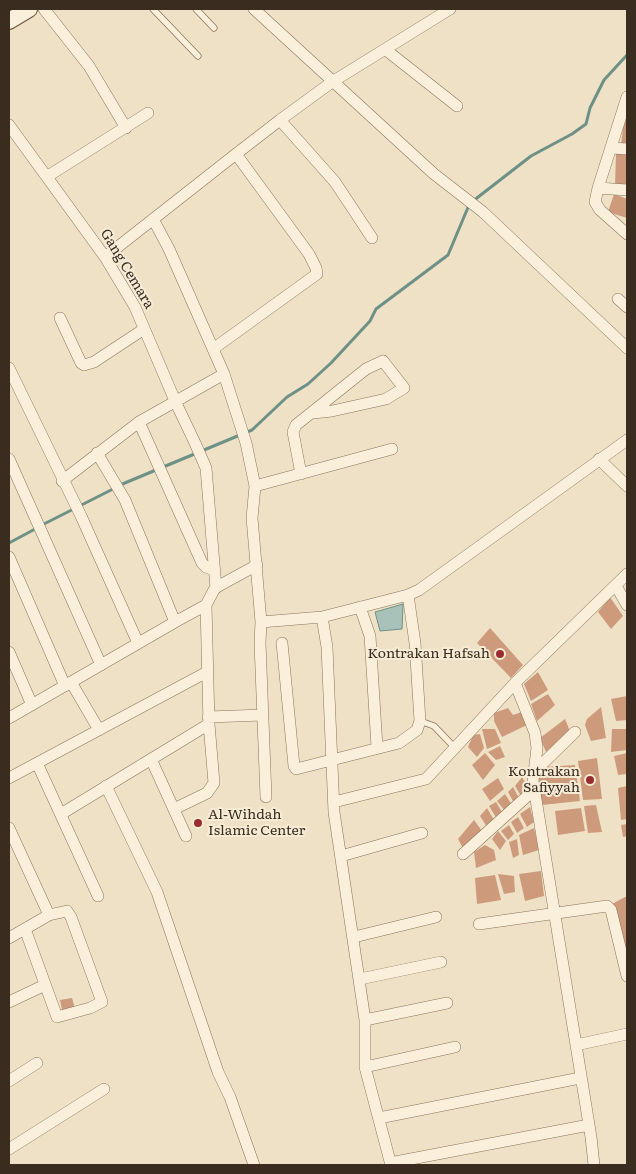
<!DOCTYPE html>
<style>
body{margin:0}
#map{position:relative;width:636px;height:1174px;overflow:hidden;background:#efe1c6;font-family:Literata,serif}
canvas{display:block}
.frame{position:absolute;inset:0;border:10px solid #3a2c1f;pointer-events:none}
</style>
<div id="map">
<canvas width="636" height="1174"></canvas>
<div class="frame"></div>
</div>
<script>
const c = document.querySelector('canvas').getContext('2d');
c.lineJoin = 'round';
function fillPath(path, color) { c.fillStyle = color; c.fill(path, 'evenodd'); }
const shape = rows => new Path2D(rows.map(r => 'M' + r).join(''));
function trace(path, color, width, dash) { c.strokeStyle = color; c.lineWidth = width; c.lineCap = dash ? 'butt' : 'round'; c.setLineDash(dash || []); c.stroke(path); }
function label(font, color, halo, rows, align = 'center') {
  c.font = font + ' Literata,serif'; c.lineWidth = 4; c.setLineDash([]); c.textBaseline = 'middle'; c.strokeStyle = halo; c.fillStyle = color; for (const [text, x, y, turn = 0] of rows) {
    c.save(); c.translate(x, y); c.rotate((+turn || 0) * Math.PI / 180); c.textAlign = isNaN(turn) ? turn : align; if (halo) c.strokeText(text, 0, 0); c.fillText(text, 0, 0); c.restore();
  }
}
const water = shape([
 [403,604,402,629,380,631,375,612,403,604]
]);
const stream = shape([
 [473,201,531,156,572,134,586,124,590,108,604,80,627,55],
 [120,485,252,430,287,397,308,384,331,363,370,321,376,309,448,255,469,205],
 [42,525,115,488],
 [9,543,37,528]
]);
const building = shape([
 [625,111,627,111,627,145,621,145],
 [616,154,627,154,626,187,615,186],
 [614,194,627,199,627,218,608,212],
 [610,597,623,616,611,629,598,612],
 [490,628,523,665,511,678,477,643],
 [538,672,548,690,531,701,524,684],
 [548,694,555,705,537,721,531,704],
 [627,696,627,720,616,721,611,699],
 [601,707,606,738,591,741,585,725,587,719],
 [508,708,513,715,522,712,527,725,502,737,494,721,494,713],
 [565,719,570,731,546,752,540,738],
 [482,729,495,729,501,743,487,749],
 [612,729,627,729,627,750,611,752],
 [480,734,484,748,477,757,468,747,473,735],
 [500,746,505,757,496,760,488,752],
 [485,753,495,765,483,780,472,765],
 [627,753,627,774,618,775,614,756],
 [597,758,602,799,583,800,578,761],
 [575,765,580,801,542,805,535,777,545,767],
 [522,777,529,789,521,796,515,786],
 [498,778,504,789,490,801,482,789],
 [627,786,627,819,621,820,618,788],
 [513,787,519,798,514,803,508,792],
 [505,794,512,805,505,811,497,801],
 [496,802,502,812,497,819,489,806],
 [596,805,602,832,588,833,584,806],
 [530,807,534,822,527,827,520,814],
 [487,808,494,820,487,827,480,816],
 [581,808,585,831,558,835,555,811],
 [518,817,524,828,517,833,511,822],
 [474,820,482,831,464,850,458,839],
 [627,824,627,836,623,837,621,825],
 [509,825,514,834,508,840,501,831],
 [534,828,539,850,523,855,519,835],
 [498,831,506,841,500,850,492,839],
 [517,839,519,855,513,858,509,842],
 [485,845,494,850,496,860,476,868,474,852],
 [541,871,544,896,525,901,519,874],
 [498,874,514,876,515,892,504,894],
 [495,875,501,900,477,904,475,878],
 [625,897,627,897,627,953,612,904],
 [72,998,75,1009,62,1010,60,1000]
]);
const service = shape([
 [153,9,198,56],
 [196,9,214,28],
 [420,721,434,726,455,748]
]);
const minor = shape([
 [44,9,89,66,126,128],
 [254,9,434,174,483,212,627,348],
 [386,50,457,106],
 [9,125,105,257,135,307,176,403,195,443,206,468,216,588],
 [612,148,627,149],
 [48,176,148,113],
 [598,188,627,97],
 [627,190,598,188,595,202,600,210,627,234],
 [153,219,169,249,224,374,246,443,255,486,252,518,261,622,260,643,266,797],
 [372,238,335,182,280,120,332,82,450,9],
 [105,257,236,154],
 [618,299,627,307],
 [60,318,81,363,84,365,94,362,144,329],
 [213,349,317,274,316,268,309,254,236,154,280,120],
 [9,368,81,516,138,643],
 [139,422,202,563,206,567,214,570],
 [9,459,101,665],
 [599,459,627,486],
 [301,474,293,432,296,425,366,369,383,361,404,388,386,399,332,411,313,413],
 [62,481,139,422,224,374],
 [255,486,392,449],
 [9,557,65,686],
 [616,586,627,605],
 [360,607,370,636,377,747],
 [322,617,327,647,334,812,365,1020,365,1067,391,1165],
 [175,622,206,605],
 [261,622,322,617,408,595,419,590,627,440],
 [282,643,294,766,296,769,399,743,417,730,420,721,415,643,408,595],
 [9,652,32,705],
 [71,682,99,730],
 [515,683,535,733,537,748,533,781,591,1137,594,1165],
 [208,717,263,715],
 [9,718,175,622,125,500,97,453],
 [151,759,186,836],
 [37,763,98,896],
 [533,773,575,732],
 [9,778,207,672],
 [106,786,157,892,218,1072,230,1097,254,1165],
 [334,802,426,779,515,683,627,574],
 [174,809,207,793,214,783,209,724,206,605,215,588,257,565],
 [61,814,209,724],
 [9,828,49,915],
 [463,854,534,790],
 [341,856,422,833],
 [479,924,607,906,611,910,627,976],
 [354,937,436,917],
 [9,938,49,915,67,911,71,917,102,1002,90,1008,57,1017,25,929],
 [360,979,441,962],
 [9,1002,45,985],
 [365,1020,447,1003],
 [576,1045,627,1034],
 [365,1067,455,1047],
 [9,1081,37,1063],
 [379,1118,580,1078],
 [9,1149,104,1089],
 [390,1163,589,1125]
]);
const secondary = shape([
 [9,21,29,9]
]);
const markers = [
 [500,654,5,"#9a2b30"],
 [590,780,5,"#9a2b30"],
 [198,823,5,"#9a2b30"]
];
const streetNames = [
 ["Gang Cemara",127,269,59]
];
const poiNames = [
 ["Kontrakan Hafsah",490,654],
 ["Kontrakan",580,772],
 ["Safiyyah",580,788],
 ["Al-Wihdah",208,815,"left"],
 ["Islamic Center",208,831,"left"]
];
fillPath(water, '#a8c2b9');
trace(water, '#6e9187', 1);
trace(stream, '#6e9187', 3);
fillPath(building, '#cd9b7c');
trace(service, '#8a735b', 7);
trace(minor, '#8a735b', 12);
trace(secondary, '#6c543f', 18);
trace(service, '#f9efda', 5.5);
trace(minor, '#f9efda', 11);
trace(secondary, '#f9efda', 16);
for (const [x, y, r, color] of markers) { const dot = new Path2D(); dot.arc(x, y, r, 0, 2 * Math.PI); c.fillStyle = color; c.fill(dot); trace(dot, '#f6ecd6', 2); }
label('14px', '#3a2c1f', '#f6ecd6', streetNames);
label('14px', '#3a2c1f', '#f6ecd6', poiNames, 'right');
</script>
